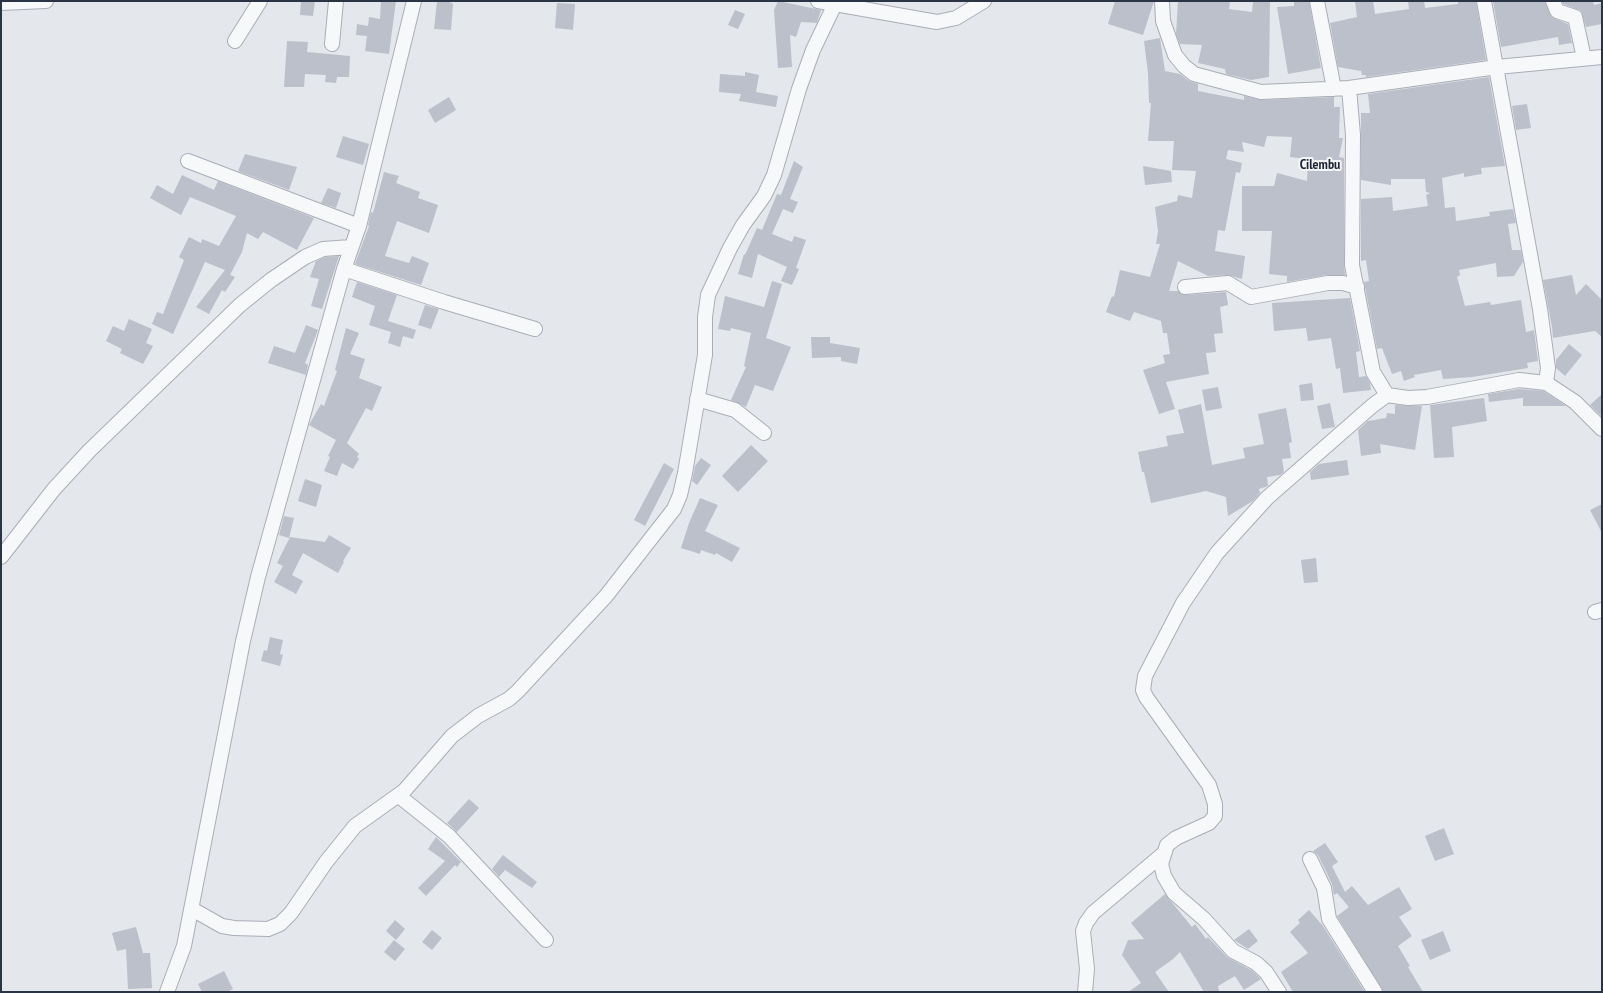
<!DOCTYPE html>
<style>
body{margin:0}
#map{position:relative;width:1603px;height:993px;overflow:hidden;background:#e4e7ec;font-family:"PT Sans Narrow",sans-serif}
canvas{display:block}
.frame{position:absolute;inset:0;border:2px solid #2b3445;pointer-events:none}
</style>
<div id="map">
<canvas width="1603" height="993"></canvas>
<div class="frame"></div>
</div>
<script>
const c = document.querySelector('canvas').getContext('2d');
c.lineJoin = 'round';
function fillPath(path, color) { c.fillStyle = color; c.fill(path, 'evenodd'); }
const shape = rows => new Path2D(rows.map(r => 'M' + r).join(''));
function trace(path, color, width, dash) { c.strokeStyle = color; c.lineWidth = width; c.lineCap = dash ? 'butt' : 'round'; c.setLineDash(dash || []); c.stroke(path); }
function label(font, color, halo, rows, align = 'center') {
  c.font = font + ' "PT Sans Narrow",sans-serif'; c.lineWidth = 4; c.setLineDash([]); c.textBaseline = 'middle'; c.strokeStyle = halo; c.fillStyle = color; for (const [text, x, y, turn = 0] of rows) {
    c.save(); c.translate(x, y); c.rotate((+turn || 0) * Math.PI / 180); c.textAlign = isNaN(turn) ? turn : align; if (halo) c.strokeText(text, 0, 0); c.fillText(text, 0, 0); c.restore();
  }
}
const building = shape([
 [301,1,315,1,313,16,300,15],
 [381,1,396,1,389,54,365,51,367,36,356,35,357,24,368,26,369,17,380,19],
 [437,1,448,1,453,4,451,30,434,29],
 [778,1,821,10,817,23,801,22,796,37,790,35,792,67,778,68,774,10],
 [1115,1,1154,1,1143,35,1108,24],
 [1178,1,1230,1,1229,9,1252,12,1253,1,1270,1,1269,77,1251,80,1226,74,1225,69,1198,63,1202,45,1180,44,1176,34],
 [1294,1,1309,1,1321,68,1288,74,1277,7,1294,6],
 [1355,1,1373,1,1375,14,1409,9,1408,1,1424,1,1425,8,1458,4,1458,2,1465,1,1476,1,1486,60,1366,77,1366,75,1362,75,1361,71,1338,67,1330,23,1357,17],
 [1493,1,1545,1,1551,17,1568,24,1572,43,1559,45,1558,37,1501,47],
 [1562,1,1593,1,1594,5,1602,3,1602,24,1586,27,1581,11,1563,4],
 [557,3,575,4,573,30,555,28],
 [735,10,745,14,738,29,728,25],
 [1160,38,1165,71,1180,74,1189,81,1198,84,1198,91,1244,100,1244,96,1261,100,1334,97,1334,107,1340,107,1339,138,1343,138,1339,157,1344,158,1344,265,1345,275,1327,275,1287,282,1287,276,1269,274,1272,231,1242,231,1242,186,1274,186,1277,173,1307,181,1308,159,1290,157,1292,137,1267,136,1264,147,1242,142,1244,152,1228,150,1226,159,1242,163,1240,173,1236,172,1225,231,1218,230,1215,251,1245,256,1242,279,1228,275,1208,276,1178,261,1169,291,1178,291,1186,295,1226,292,1228,305,1220,307,1223,333,1214,334,1216,352,1206,353,1209,374,1166,382,1175,409,1159,414,1143,370,1165,363,1163,355,1170,354,1167,333,1163,333,1161,321,1134,312,1130,321,1106,312,1112,296,1114,297,1120,270,1150,277,1160,244,1156,244,1158,231,1155,207,1177,201,1178,195,1192,198,1196,171,1172,170,1174,141,1148,141,1151,103,1149,103,1148,73,1144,41],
 [287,41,308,42,307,52,350,56,349,77,337,77,336,83,325,82,326,75,305,74,304,87,284,87],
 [745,72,759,75,756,92,778,96,776,107,739,101,741,94,719,92,720,74,745,76],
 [1489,77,1505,166,1481,168,1482,174,1464,177,1464,173,1442,178,1445,208,1455,207,1456,221,1490,216,1489,212,1513,209,1516,223,1508,224,1512,250,1521,250,1523,262,1514,276,1497,277,1496,263,1459,270,1460,275,1457,277,1465,306,1490,302,1491,305,1521,300,1526,332,1534,330,1538,361,1527,363,1528,368,1472,377,1443,379,1441,370,1414,375,1415,377,1404,381,1401,371,1392,374,1382,348,1377,349,1364,282,1369,281,1366,260,1361,261,1361,199,1392,197,1393,211,1428,206,1426,195,1430,193,1426,192,1425,179,1391,179,1391,185,1361,180,1361,113,1370,113,1368,94],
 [449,97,456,110,435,123,428,110],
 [1527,104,1531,128,1516,130,1512,106],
 [343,136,369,144,363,165,336,157],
 [245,154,297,167,289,190,238,171],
 [794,161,803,167,790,199,798,202,793,213,783,209,772,234,792,242,794,236,806,240,796,268,799,269,792,285,781,281,787,267,758,254,752,278,738,274,744,254,745,255,757,228,762,230,777,194,781,195],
 [1143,166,1171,171,1172,182,1145,185],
 [384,172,399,176,396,183,420,192,418,198,438,205,429,233,397,221,385,256,409,263,412,256,429,263,421,285,355,264,369,226,368,225,371,212,373,213],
 [182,175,214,190,218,181,314,218,297,250,263,232,258,239,247,233,242,252,230,275,235,277,225,292,222,290,209,314,196,307,225,270,205,262,173,334,152,324,157,312,163,314,184,260,179,257,189,237,201,243,202,239,219,246,236,216,190,197,181,215,150,198,157,185,173,194],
 [328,188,341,193,336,208,321,203],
 [339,256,322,309,311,306,319,279,310,277,316,261,325,257],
 [1572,275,1576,295,1586,284,1602,300,1602,337,1595,331,1553,338,1552,327,1543,280],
 [772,281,782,284,766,338,791,347,773,391,755,385,746,407,731,400,746,367,744,366,751,333,731,328,730,331,718,329,725,296,764,307],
 [357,282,397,295,388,321,416,330,413,339,403,336,400,347,388,343,391,332,369,325,375,306,352,297],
 [1350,298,1360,351,1356,352,1359,377,1366,376,1370,383,1371,390,1343,393,1340,368,1336,369,1331,338,1308,341,1306,328,1274,331,1272,303],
 [425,305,439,309,431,329,418,325],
 [129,319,152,329,146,343,153,346,143,364,120,353,122,349,106,341,113,326,124,331],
 [306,325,318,330,305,363,308,365,306,375,268,363,274,346,295,353],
 [346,328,359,333,350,354,365,359,359,378,382,387,372,411,366,408,347,443,359,454,357,457,359,459,353,469,342,463,337,476,324,471,330,457,328,456,336,440,309,425,321,404,324,406,337,371,335,370],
 [811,337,830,337,830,343,860,348,857,364,841,361,841,357,812,358],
 [1569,344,1582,355,1565,376,1556,368,1556,360],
 [1312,383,1314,400,1301,401,1299,385],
 [1218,387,1222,408,1206,411,1202,390],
 [1519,389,1543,391,1566,406,1523,406,1523,398,1489,402,1488,394],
 [1602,394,1602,417,1590,405],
 [1484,398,1487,421,1452,427,1454,457,1434,458,1430,405],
 [1330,403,1335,427,1322,429,1317,406],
 [1201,404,1212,465,1245,458,1243,448,1264,444,1258,414,1286,408,1292,442,1289,443,1291,458,1282,459,1284,472,1280,475,1267,477,1268,486,1259,489,1260,493,1253,501,1228,516,1226,497,1206,491,1151,503,1144,472,1142,472,1138,452,1168,446,1166,436,1184,433,1178,410],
 [1395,405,1422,406,1415,450,1380,444,1381,453,1361,456,1358,430,1368,421,1386,418,1387,413,1395,414],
 [751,445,768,461,738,492,722,476],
 [701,458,711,465,697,485,692,481,695,466],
 [1347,460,1349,475,1311,480,1310,472,1319,464],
 [664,463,674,469,645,526,634,520],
 [305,479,322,485,316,507,298,501],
 [700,498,718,505,705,531,740,548,732,562,716,553,715,555,701,550,700,554,681,548,689,523],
 [1602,504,1602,533,1590,510],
 [284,516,294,518,289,538,279,535],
 [329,535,351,548,343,561,344,562,338,573,303,553,292,575,303,581,296,594,274,582,283,566,277,563,290,537,325,542],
 [1316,558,1318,582,1304,583,1301,560],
 [270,637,283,640,280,654,283,655,280,666,261,661,264,650,267,651],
 [469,799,479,808,457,832,447,823],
 [1444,828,1454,854,1435,861,1425,836],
 [436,837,461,862,457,867,455,865,426,896,418,888,445,861,428,849],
 [1325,843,1338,862,1332,866,1345,892,1352,886,1368,905,1399,887,1412,909,1399,917,1412,936,1398,946,1410,966,1408,967,1423,992,1383,992,1337,916,1349,907,1337,893,1334,895,1332,884,1318,855,1313,851],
 [503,855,537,882,532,888,505,870,499,877,492,869],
 [1165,894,1192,927,1195,924,1206,939,1208,937,1227,957,1251,970,1261,979,1244,990,1235,976,1218,986,1219,992,1204,992,1180,952,1173,959,1155,972,1169,992,1128,992,1141,983,1122,955,1128,940,1144,939,1131,923],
 [1309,910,1323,926,1365,992,1293,992,1281,972,1308,953,1290,932,1300,923,1298,920],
 [395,920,405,929,396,940,386,931],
 [136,927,143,953,150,953,152,988,128,989,126,949,117,951,112,933],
 [1249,929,1258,941,1248,949,1234,940],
 [432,930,442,938,432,950,422,942],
 [1443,931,1451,951,1430,960,1421,940],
 [394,940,405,949,395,961,384,952],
 [224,971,233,989,227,992,202,992,198,984]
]);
const minor = shape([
 [818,1,937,22,956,18,984,1],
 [1162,1,1163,21,1175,55,1184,66,1194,74,1261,92,1349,88,1497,67,1602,57],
 [1317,1,1334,89],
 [1484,1,1540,309,1548,368,1546,383],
 [1553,1,1557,11,1575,17,1584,58],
 [1,3,46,1],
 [235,41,260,1],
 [332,44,336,1],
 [1349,88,1353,135,1352,265,1373,372,1387,395,1408,398,1427,397,1519,380,1546,383,1575,402,1602,429],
 [188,161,359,226],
 [344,269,444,302,535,329],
 [1185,287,1228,283,1251,297,1328,283,1343,283,1357,287],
 [697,399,735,410,764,433],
 [1,557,54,489,89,451,240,305,271,280,305,257,323,249,351,247],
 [1595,612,1602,610],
 [399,796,449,836,546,940],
 [1310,859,1324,888,1329,919,1375,992],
 [192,909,222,926,234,928,268,929,280,924,291,913,326,862,355,826,404,791,452,736,478,716,509,699,517,692,606,596,674,509,680,495,685,473,705,355,705,317,708,295,730,248,743,225,764,196,774,175,799,89,813,50,835,4],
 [167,992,184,946,243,641,258,577,344,269,359,226,414,1],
 [1085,992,1087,969,1083,931,1086,923,1093,913,1163,854],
 [1279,992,1266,972,1256,963,1233,951,1204,919,1174,893,1164,876,1161,864,1167,845,1176,838,1209,823,1215,816,1215,804,1209,785,1146,697,1143,690,1145,676,1183,603,1217,553,1267,498,1372,406,1387,395]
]);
const quarterNames = [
 ["Cilembu",1320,165]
];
fillPath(building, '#bbc0ca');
trace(minor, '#a9aeb7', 16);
trace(minor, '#f7f8fa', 14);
label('bold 14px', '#1d2536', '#f4f6f9', quarterNames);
</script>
